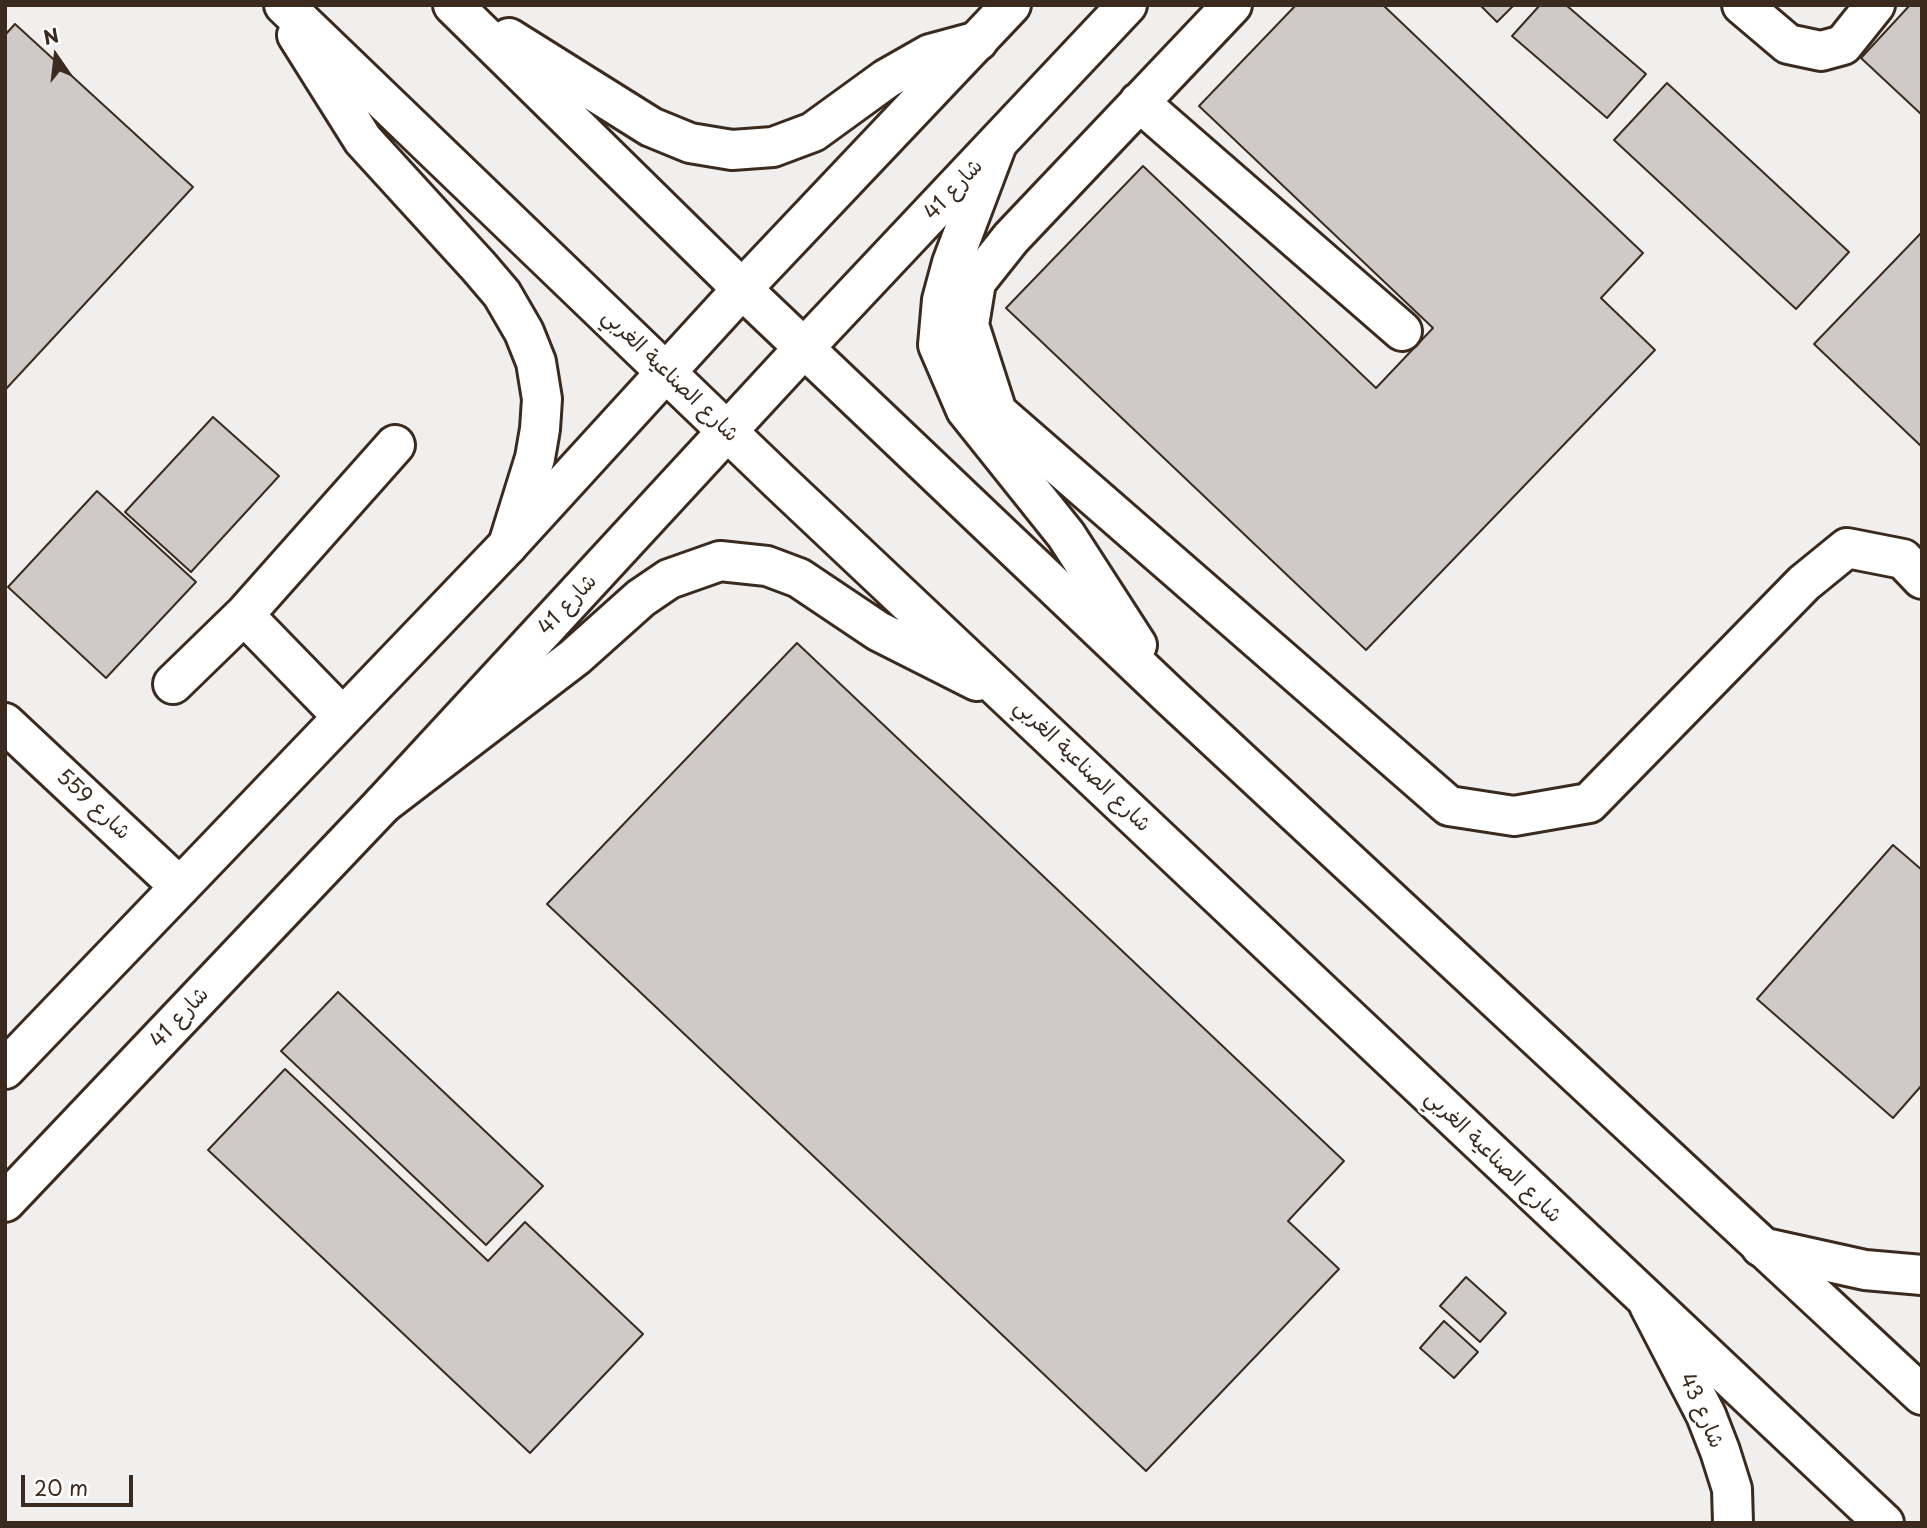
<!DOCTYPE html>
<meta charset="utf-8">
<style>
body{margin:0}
#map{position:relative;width:1927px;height:1528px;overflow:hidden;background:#fff;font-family:"Playpen Sans",sans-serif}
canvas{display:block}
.frame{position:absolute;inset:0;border:7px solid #3b2a1e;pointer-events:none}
.north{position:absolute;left:21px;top:21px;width:70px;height:70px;-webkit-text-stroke:5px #fff;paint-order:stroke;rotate:346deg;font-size:19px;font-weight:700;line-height:28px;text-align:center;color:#3b2a1e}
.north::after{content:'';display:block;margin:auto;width:24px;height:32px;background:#3b2a1e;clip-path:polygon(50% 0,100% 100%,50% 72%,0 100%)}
.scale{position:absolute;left:21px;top:1475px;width:112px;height:32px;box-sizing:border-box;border:4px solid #3b2a1e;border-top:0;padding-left:9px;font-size:21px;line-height:24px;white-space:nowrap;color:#3b2a1e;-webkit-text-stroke:5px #fff;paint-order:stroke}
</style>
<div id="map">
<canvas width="1927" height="1528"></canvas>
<div class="frame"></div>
<div class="north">N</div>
<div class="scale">20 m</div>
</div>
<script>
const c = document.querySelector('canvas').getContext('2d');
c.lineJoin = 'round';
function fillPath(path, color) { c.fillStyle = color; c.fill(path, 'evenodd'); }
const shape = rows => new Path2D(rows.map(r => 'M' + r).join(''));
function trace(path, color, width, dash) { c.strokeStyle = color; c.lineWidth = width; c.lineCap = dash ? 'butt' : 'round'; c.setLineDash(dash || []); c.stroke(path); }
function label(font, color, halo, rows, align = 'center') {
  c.font = font + ' "Playpen Sans","Playpen Sans Arabic",sans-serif'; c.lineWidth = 6; c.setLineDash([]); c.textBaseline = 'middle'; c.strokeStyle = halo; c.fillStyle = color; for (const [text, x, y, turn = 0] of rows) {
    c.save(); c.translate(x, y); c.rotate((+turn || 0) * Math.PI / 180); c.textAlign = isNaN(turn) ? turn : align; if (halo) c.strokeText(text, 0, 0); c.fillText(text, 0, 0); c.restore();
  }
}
const built = shape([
 [5,5,1922,5,1922,1523,5,1523]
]);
const building = shape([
 [1296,5,1383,5,1643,253,1601,298,1655,350,1366,650,1006,308,1143,166,1376,388,1433,328,1199,106,1296,5],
 [1480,5,1514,5,1497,22,1480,5],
 [1540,5,1566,5,1646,74,1607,118,1512,36,1540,5],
 [1910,5,1922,5,1922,115,1861,58,1910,5],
 [15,24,193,187,5,390,5,35,15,24],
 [1667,83,1849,252,1796,309,1614,140,1667,83],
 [1922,232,1922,447,1814,344,1922,232],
 [213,417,279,476,191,572,125,512,213,417],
 [97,491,196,582,106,678,8,587,97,491],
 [797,643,1344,1161,1288,1221,1339,1269,1146,1471,547,904,797,643],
 [1893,845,1922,870,1922,1085,1893,1118,1757,999,1893,845],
 [338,992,543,1186,486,1245,281,1051,338,992],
 [285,1069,488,1261,525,1222,643,1334,530,1453,208,1150,285,1069],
 [1466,1277,1506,1313,1480,1342,1440,1306,1466,1277],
 [1444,1321,1478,1352,1454,1378,1420,1348,1444,1321]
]);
const minor = shape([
 [1232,5,1011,238,976,282,969,325,997,412,1449,806,1514,816,1589,803,1804,583,1847,548,1903,559,1922,579],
 [1742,5,1788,44,1821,51,1843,45,1875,5],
 [1139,102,1402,331],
 [244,615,343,717],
 [173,684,244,615,395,445],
 [5,723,180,887],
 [5,1069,508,545,742,289,1011,5],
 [5,1202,383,804,804,348,1127,5],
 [1761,1247,1865,1270,1922,1275],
 [1649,1305,1706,1415,1720,1451,1732,1489,1733,1523]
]);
const major = shape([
 [284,5,781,483,1884,1523],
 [453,5,742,289,1171,697,1922,1395],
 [297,35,363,140,479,267,502,294,524,332,536,362,542,399,540,429,535,458,508,545],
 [509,38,651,127,690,143,732,150,773,147,813,132,886,79,930,54,978,41],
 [997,144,952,263,942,300,938,345,966,410,1066,535,1137,645],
 [383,804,575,657,641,598,669,579,720,561,767,566,799,578,878,631,977,681]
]);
const streetNames = [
 ["شارع 41",954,190,-47],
 ["شارع الصناعية الغربي",670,376,44],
 ["شارع 41",568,605,-47],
 ["شارع الصناعية الغربي",1082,766,44],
 ["شارع 559",93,805,43],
 ["شارع 41",180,1018,-47],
 ["شارع الصناعية الغربي",1493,1157,44],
 ["شارع 43",1701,1411,66]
];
fillPath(built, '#f1efee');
fillPath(building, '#cfcac7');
trace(building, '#3b2a1e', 2);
trace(minor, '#3b2a1e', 44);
trace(major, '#3b2a1e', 44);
trace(minor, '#fff', 38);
trace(major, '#fff', 38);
label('21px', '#3b2a1e', '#fff', streetNames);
</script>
